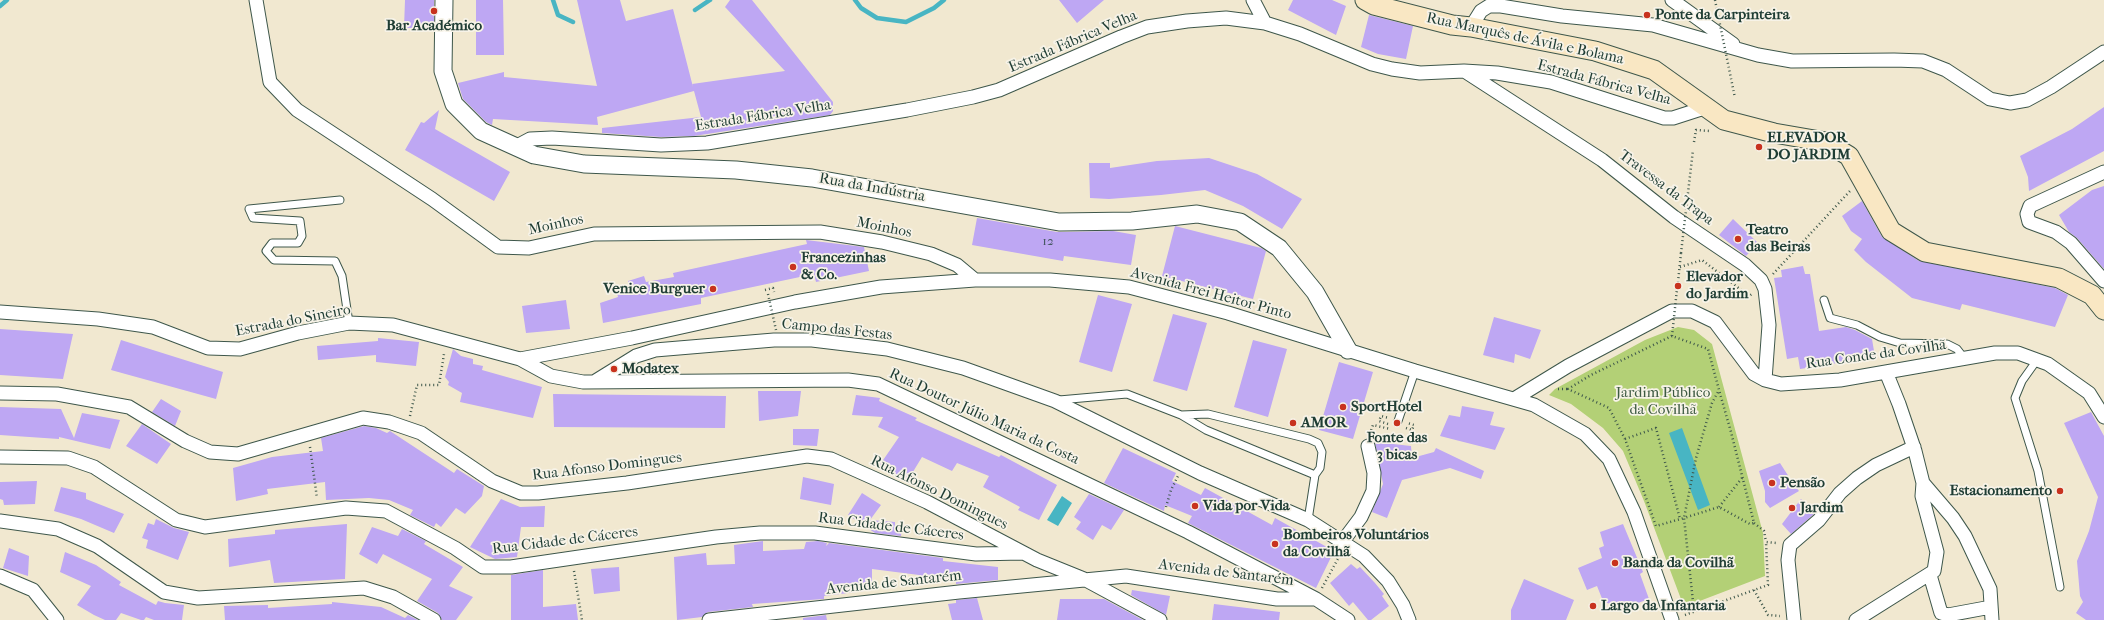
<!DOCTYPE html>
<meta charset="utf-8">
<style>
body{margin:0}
canvas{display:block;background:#f1e8d0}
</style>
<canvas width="2104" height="620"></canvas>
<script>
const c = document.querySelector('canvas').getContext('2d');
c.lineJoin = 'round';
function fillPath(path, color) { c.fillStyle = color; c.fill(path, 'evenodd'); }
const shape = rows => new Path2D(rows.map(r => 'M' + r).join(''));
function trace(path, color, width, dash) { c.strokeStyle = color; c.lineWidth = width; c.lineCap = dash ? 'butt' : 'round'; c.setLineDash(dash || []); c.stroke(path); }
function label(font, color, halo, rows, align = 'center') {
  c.font = font + ' "IM FELL French Canon",serif'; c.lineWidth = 3.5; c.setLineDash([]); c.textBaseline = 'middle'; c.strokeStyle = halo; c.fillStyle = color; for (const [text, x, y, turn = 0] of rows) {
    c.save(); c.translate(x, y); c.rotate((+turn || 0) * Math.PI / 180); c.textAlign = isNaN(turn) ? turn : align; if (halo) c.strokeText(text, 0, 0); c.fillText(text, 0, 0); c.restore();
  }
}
const green = shape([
 [1678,327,1694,330,1712,344,1763,533,1765,576,1684,607,1644,501,1623,451,1603,428,1571,404,1549,395,1555,389,1645,340]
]);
const water = shape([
 [1682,428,1710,505,1698,510,1669,433],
 [1062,496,1072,503,1058,526,1047,520]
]);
const stream = shape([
 [553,0,558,15,573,22],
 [855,0,861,8,877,18,906,22,934,8,944,0],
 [0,6,7,0],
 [695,10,710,0]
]);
const building = shape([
 [405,0,434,0,434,28,404,28],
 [476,0,503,0,504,55,476,55],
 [577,0,620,0,626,21,673,9,693,87,692,84,785,71,725,7,730,0,752,0,833,102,833,111,830,115,694,136,661,137,602,133,602,128,701,117,694,91,597,117,598,125,493,119,492,125,486,122,463,99,458,83,504,72,504,77,597,86],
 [1059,0,1104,0,1077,23],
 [1293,0,1332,0,1346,6,1336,35,1288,10],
 [1369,15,1413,26,1406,59,1378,54,1361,47],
 [2104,107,2104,151,2029,191,2028,177,2020,156,2072,129],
 [439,110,435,129,510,172,494,201,405,150,421,122,424,123],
 [1209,158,1257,174,1302,199,1282,229,1243,206,1205,190,1161,195,1109,199,1090,198,1089,163,1110,163,1110,168,1157,161],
 [2104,186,2104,269,2077,238,2069,232,2059,215,2092,190],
 [1862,201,1882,237,1919,261,2055,288,2068,295,2055,327,1962,304,1960,310,1912,298,1866,262,1854,250,1862,239,1851,231,1842,216],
 [977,218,1057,232,1113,231,1136,235,1131,265,1064,256,1063,261,972,245],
 [1733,219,1758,243,1746,256,1719,235],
 [1175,226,1261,248,1266,251,1253,299,1162,276],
 [806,240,864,247,869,271,816,282,814,274,701,298,701,304,603,323,600,303,618,297,616,289,628,285,628,281,644,276,646,282,674,277,673,273,807,244],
 [1803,266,1805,274,1810,274,1819,331,1846,327,1855,330,1872,339,1875,357,1800,369,1798,357,1787,359,1774,278,1782,277,1781,270],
 [1098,295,1132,304,1112,372,1079,362],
 [566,300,570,329,526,333,522,306],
 [1173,314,1207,323,1187,391,1153,381],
 [1494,317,1541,330,1530,359,1515,354,1514,363,1483,355],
 [0,329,73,334,63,379,0,375],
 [378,338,419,342,416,366,376,362,376,355,318,360,317,346,378,341],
 [121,340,223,372,216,399,111,370],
 [1253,340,1287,349,1268,417,1234,407],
 [453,349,461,356,473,359,473,364,483,366,482,370,542,387,533,418,460,402,462,393,448,385,449,382,445,377],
 [1339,362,1373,372,1353,439,1319,430],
 [758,391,801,391,798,416,759,421],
 [553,394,726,396,725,428,554,427],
 [856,395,880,398,879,401,917,418,915,420,999,457,1001,455,1057,485,1039,520,1018,510,1020,507,983,487,989,476,957,463,952,471,922,457,908,480,879,466,899,437,878,427,883,417,852,415],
 [161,399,181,411,175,426,152,412],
 [1462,406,1494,412,1490,425,1505,428,1495,450,1440,436,1449,415,1460,417],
 [0,407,61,409,74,438,82,413,120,420,110,449,59,437,59,439,0,435],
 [2091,412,2104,436,2104,620,2086,620,2076,613,2083,602,2080,596,2077,561,2089,531,2098,497,2064,423],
 [142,424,171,444,157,464,126,446],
 [364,426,376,428,387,433,390,431,454,473,457,469,484,486,482,496,465,514,456,508,441,527,436,523,434,527,410,515,413,510,389,500,369,498,326,500,325,482,267,489,268,494,236,501,233,468,272,457,323,451,321,438],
 [793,429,819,429,817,446,793,445],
 [1375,442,1411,446,1412,458,1434,452,1436,448,1484,471,1481,479,1450,468,1402,480,1387,518,1372,512,1383,484],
 [1123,448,1176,473,1172,481,1201,495,1205,488,1272,525,1275,518,1334,551,1316,588,1188,523,1192,516,1165,505,1164,511,1104,483],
 [1780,463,1789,477,1788,478,1799,491,1770,508,1765,502,1765,491,1759,471],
 [803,477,834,484,831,505,800,499],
 [37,481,35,504,4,505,3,500,0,499,0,482],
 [61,487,86,493,86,499,124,514,114,533,81,519,54,511],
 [862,493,881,505,870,520,895,522,895,527,902,527,901,536,875,533,848,515],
 [1089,494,1124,510,1111,530,1102,525,1093,540,1076,529,1081,522,1074,517],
 [501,499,520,507,545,506,544,527,521,527,517,557,495,559,470,547],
 [1801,499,1814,514,1791,534,1782,524],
 [156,519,174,528,189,532,178,560,146,548,148,540,142,538,148,523,154,525],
 [347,524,345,579,274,583,270,560,229,567,228,539,275,534,275,530],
 [1623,524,1643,572,1640,574,1649,599,1621,609,1603,601,1597,586,1587,590,1578,568,1602,558,1599,548,1604,546,1600,532],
 [372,527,398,536,402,529,426,541,424,544,463,567,449,586,473,597,456,620,442,620,438,613,417,601,432,579,383,554,377,564,359,554],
 [763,541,763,551,804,549,806,542,818,541,827,543,826,546,829,543,943,558,943,561,998,567,998,580,956,584,956,580,920,578,919,575,872,569,872,590,824,596,824,599,752,604,753,607,708,612,702,617,677,620,674,557,706,553,707,565,735,564,734,545],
 [9,548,29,556,28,576,3,568],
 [65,552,96,565,121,582,119,585,156,605,158,601,165,603,184,605,182,620,154,620,146,617,144,620,141,620,121,613,116,620,105,620,94,615,77,605,91,586,60,572],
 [1351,564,1357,569,1360,567,1375,583,1384,594,1382,596,1389,606,1371,620,1368,620,1353,602,1349,606,1330,583],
 [619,567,620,591,594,594,591,569],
 [543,570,543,607,576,604,578,620,511,620,511,575],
 [1524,579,1574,600,1566,620,1511,620,1511,610],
 [1132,590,1170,596,1166,615,1131,595],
 [977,598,983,620,952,620,948,604,956,603,956,600],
 [1060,599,1104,599,1143,620,1057,620],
 [332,602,381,607,405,618,408,615,418,620,225,620,224,606,268,605,268,608,332,604],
 [1214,604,1280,612,1279,620,1212,620],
 [826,615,827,620,803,620,803,618]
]);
const path = shape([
 [1694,142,1696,130,1710,131],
 [1680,267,1702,260,1749,296,1752,294],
 [1773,274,1850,191],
 [1678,282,1681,253],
 [765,290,773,288,774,292],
 [1558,389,1568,389],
 [410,416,417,385,439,385,444,354],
 [1388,424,1379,421,1381,416,1389,418],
 [1406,428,1412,430,1414,425,1407,423],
 [1370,434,1373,425,1390,429],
 [1625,439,1656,428,1680,519],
 [310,447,317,498],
 [1166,507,1171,490,1178,476],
 [1719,507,1742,478],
 [1754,523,1764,531,1766,542],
 [574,571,582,620],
 [1322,588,1340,555],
 [1754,590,1768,615,1780,616],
 [1694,611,1684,518,1719,507,1750,524,1754,523,1731,432,1719,390,1708,349,1672,336,1591,375,1568,389,1609,408,1625,439,1656,526,1684,518,1696,458,1712,403,1719,390],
 [1685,615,1768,585,1766,542,1776,543]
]);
const service = shape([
 [340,200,249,209,253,218,300,221,302,236,298,243,272,243,266,251,274,260,335,261,342,276,349,323],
 [1824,300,1830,318,1857,325,1880,337,1900,343,1947,344,1957,349,1964,358],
 [2037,360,2022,381,2015,398,2038,471,2060,587],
 [1059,400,1127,394,1181,415,1208,414,1309,439,1318,443,1322,452,1320,468,1315,475,1308,520],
 [1181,415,1206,430,1315,475],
 [1398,421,1415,371]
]);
const minor = shape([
 [256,0,270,82,297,110,432,199,498,247,529,248,594,234,820,232,882,242,931,254,957,265,975,280],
 [1253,0,1265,23],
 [1672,0,1733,44],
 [1471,27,1481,11,1489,6,1501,6,1562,16,1653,25,1758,55,1792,61,1894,60,1923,61,1946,70,1990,99,2010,103,2027,100,2051,87,2104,52],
 [1466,72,1602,160,1674,217,1745,265,1761,280,1765,289,1769,325,1765,380],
 [515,147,530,139,552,138,661,145,707,143,907,110,973,97,999,90,1121,37,1147,27,1187,21,1226,18,1265,23,1300,34,1372,64,1392,69,1420,73,1464,71,1497,73,1551,82,1664,118,1673,118,1704,108],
 [2104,172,2030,206,2027,214,2029,222,2056,232,2071,243,2104,281],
 [0,312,98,319,153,327,208,348,240,349,298,333,349,323,393,325,520,359,551,376,583,382,848,380,878,384,1188,532,1316,599,1348,620],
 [520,359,632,338,795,302,881,287,975,280,1050,280,1129,287,1228,313,1415,371,1534,405,1585,434,1609,459,1634,512,1672,620],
 [1886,372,1899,404,1915,451,1923,483,1953,518,1965,536,1990,589,1992,620],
 [594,382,636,356,655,350,774,340,812,340,887,349,963,368,1055,401,1200,473,1308,520,1364,556,1388,581,1403,605,1409,620],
 [0,393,57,394,129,407,185,441,210,452,238,454,363,418,389,422,421,433,492,481,521,493,538,493,627,483,807,456,831,459,927,502,1037,560,1084,579,1160,620],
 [1514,399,1568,366,1672,311,1692,311,1715,322,1754,374,1765,380,1781,384,1840,380,1995,353,2018,353,2048,364,2089,393,2104,417],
 [0,457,68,458,94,467,176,520,205,527,346,508,386,511,455,548,483,567,511,567,716,537,760,533,815,533,976,554,1022,553],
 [0,521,58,529,97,546,164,592,198,598,364,588,393,597,434,620],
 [1343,541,1361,517,1373,491,1374,473,1368,446],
 [1930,575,1941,613,1948,615,1991,607],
 [0,576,33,590,57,620],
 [709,620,959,592,1126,576,1277,599,1314,599],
 [1794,620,1788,560,1790,545,1819,520,1840,493,1857,478,1876,465,1914,447],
 [1856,620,1934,571,1937,552,1922,496,1923,483]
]);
const tertiary = shape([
 [444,0,443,71,454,104,481,131,534,155,584,164,736,170,812,178,1059,222,1132,221,1197,214,1240,222,1279,248,1315,292,1348,350]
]);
const secondary = shape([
 [1365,0,1374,5,1452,25,1471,27,1595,51,1654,70,1724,120,1774,133,1826,142,1849,156,1891,231,1925,252,2059,278,2092,295,2104,310]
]);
const pathBridge = shape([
 [1715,0,1735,98],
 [1681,253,1693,150],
 [768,294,776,330],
 [1672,336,1677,289]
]);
const markers = [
 [434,11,4,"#c8321e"],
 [1647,15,4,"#c8321e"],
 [1759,147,4,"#c8321e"],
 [1738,239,4,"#c8321e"],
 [793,267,4,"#c8321e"],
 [1678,286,4,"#c8321e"],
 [713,289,4,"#c8321e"],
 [614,369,4,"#c8321e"],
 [1343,407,4,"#c8321e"],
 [1293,423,4,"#c8321e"],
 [1397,423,4,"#c8321e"],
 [1772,483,4,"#c8321e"],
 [2060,491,4,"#c8321e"],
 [1195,506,4,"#c8321e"],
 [1792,508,4,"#c8321e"],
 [1275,544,4,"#c8321e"],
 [1615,563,4,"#c8321e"],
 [1593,606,4,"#c8321e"]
];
const numberNames = [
 ["12",1048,242]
];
const poiNames = [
 ["Ponte da Carpinteira",1655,15],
 ["Bar Académico",434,26,"center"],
 ["ELEVADOR",1767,138],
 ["DO JARDIM",1767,155],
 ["Teatro",1746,230],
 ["das Beiras",1746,247],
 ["Francezinhas",801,258],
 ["& Co.",801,275],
 ["Elevador",1686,277],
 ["do Jardim",1686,294],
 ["Venice Burguer",705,289,"right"],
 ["Modatex",622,369],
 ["SportHotel",1351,407],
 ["AMOR",1301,423],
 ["Fonte das",1397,438,"center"],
 ["3 bicas",1397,455,"center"],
 ["Pensão",1780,483],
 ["Estacionamento",2052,491,"right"],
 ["Vida por Vida",1203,506],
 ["Jardim",1800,508],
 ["Bombeiros Voluntários",1283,535],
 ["da Covilhã",1283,552],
 ["Banda da Covilhã",1623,563],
 ["Largo da Infantaria",1601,606]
];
const streetNames = [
 ["Rua Marquês de Ávila e Bolama",1525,39,12],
 ["Estrada Fábrica Velha",1073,42,-23],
 ["Estrada Fábrica Velha",1604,83,15],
 ["Estrada Fábrica Velha",763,116,-9],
 ["Rua da Indústria",872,188,10],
 ["Travessa da Trapa",1666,188,37],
 ["Moinhos",556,225,-12],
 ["Moinhos",884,228,11],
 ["Avenida Frei Heitor Pinto",1211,294,15],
 ["Estrada do Sineiro",293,321,-11],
 ["Campo das Festas",837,330,6],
 ["Rua Conde da Covilhã",1876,355,-8],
 ["Rua Doutor Júlio Maria da Costa",984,417,25],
 ["Rua Afonso Domingues",607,467,-7],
 ["Rua Afonso Domingues",939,493,26],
 ["Rua Cidade de Cáceres",891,527,7],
 ["Rua Cidade de Cáceres",565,541,-7],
 ["Avenida de Santarém",1226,573,7],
 ["Avenida de Santarém",894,583,-6]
];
const parkNames = [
 ["Jardim Público",1663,393],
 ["da Covilhã",1663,410]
];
fillPath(green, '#b3d076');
fillPath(water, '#48b5c3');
trace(stream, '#48b5c3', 4.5);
fillPath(building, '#bea7f3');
trace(service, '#3e574b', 9);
trace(minor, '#3e574b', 15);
trace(tertiary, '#3e574b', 19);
trace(secondary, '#3e574b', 21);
trace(path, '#3e574b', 2.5, [1, 3]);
trace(service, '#fff', 7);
trace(minor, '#fff', 13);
trace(tertiary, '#fff', 17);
trace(secondary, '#f9e7c3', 19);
trace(pathBridge, '#3e574b', 2.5, [1, 3]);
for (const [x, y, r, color] of markers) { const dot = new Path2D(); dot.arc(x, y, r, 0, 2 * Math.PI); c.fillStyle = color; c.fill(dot); trace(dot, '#f7f3e8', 1.5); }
label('13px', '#475864', null, numberNames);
label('bold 15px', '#1f3d34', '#f7f3e8', poiNames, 'left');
label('15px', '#1f3d34', '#f7f3e8', streetNames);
label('15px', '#3d5a41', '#f7f3e8', parkNames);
</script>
